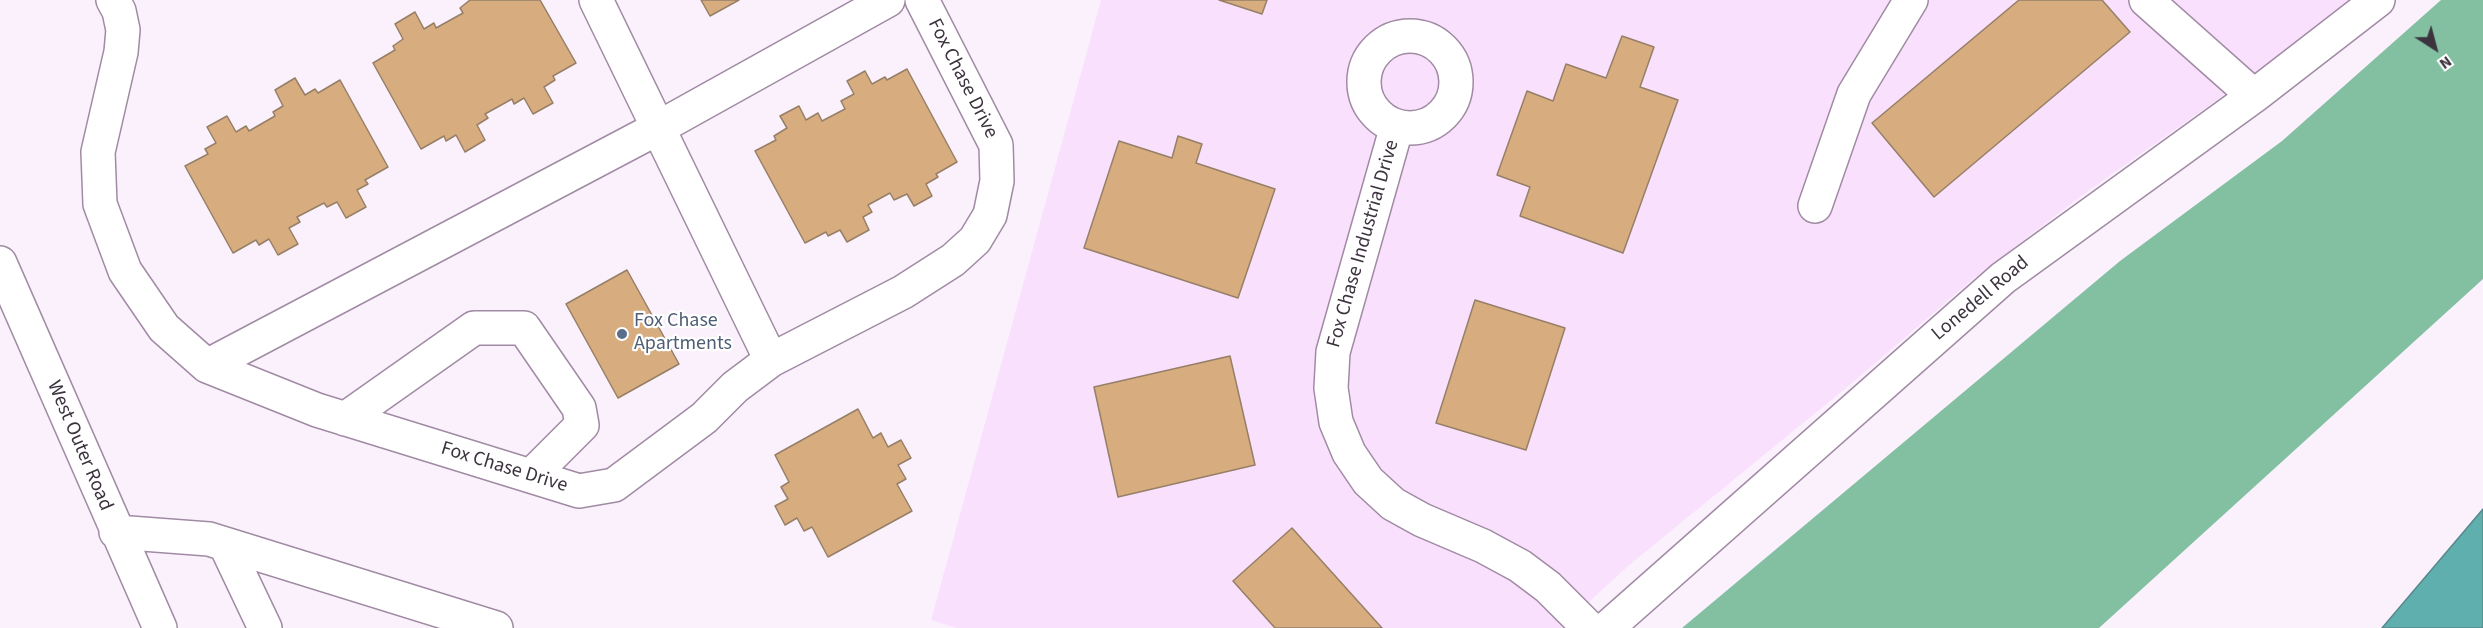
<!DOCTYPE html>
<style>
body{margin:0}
#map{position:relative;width:2483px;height:628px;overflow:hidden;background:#fbf1fd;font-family:"Source Sans 3",sans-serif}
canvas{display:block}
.north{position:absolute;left:2405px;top:18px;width:60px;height:60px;-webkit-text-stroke:4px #fff;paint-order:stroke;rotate:144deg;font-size:16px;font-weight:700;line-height:24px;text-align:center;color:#3c333e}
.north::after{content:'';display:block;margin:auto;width:21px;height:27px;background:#3c333e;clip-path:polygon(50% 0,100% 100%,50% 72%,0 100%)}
</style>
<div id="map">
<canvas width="2483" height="628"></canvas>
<div class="north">N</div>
</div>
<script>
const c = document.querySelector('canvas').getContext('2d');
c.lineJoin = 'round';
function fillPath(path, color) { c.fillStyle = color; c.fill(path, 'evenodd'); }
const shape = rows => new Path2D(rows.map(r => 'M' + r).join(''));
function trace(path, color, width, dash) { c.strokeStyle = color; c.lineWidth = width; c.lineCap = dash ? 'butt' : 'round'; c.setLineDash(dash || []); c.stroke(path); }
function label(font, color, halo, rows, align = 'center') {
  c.font = font + ' "Source Sans 3",sans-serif'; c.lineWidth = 4.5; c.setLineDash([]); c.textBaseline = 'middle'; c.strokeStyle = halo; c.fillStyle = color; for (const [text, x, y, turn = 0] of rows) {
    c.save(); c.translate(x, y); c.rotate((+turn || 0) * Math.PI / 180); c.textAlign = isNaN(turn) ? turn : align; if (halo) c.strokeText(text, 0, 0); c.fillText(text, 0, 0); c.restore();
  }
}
const built = shape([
 [1101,0,2353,0,2331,19,2080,197,1973,279,1857,379,1628,566,1561,628,956,628,931,620]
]);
const forest = shape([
 [2441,0,2483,0,2483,279,2099,628,1682,628,2120,261,2282,141]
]);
const water = shape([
 [2483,509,2483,628,2382,628,2483,509]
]);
const building = shape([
 [470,0,540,0,576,63,553,76,555,80,544,87,553,103,533,114,524,98,514,104,512,99,485,114,488,118,477,125,485,140,465,152,456,135,446,141,444,136,421,149,373,63,395,50,393,46,403,39,395,24,415,12,424,29,434,23,436,28,463,13,460,8,470,0],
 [701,0,739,0,710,16,701,0],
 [1219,0,1267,0,1262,14,1219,0],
 [2019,0,2102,0,2130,32,1934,197,1872,123,2019,0],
 [1622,36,1654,47,1640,87,1678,100,1623,253,1520,216,1530,187,1497,175,1527,91,1553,101,1566,64,1606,78,1622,36],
 [907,69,957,162,936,174,938,177,926,184,932,196,914,206,907,194,894,200,890,193,868,205,872,212,863,217,869,230,847,242,840,230,828,236,826,232,805,243,755,151,776,140,774,136,787,128,780,116,799,106,806,120,818,113,822,121,845,109,841,101,854,94,847,81,865,71,872,84,885,77,887,80,907,69],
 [295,78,305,95,315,89,318,93,340,80,388,167,365,180,368,184,357,190,366,207,346,218,337,202,327,207,324,203,297,217,300,222,289,228,298,244,278,255,269,239,259,245,256,240,233,253,185,166,208,154,205,149,216,143,207,127,227,116,236,132,246,126,249,131,275,116,273,112,283,106,275,90,295,78],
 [1178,136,1202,144,1196,163,1275,189,1238,298,1084,248,1119,141,1172,158,1178,136],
 [627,270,679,364,618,398,566,304,627,270],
 [1475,300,1565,328,1526,450,1436,423,1475,300],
 [1230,356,1255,465,1118,497,1094,387,1230,356],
 [858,409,873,438,881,433,888,447,901,440,911,458,898,465,906,479,897,484,912,511,828,557,812,527,804,531,797,518,785,525,775,506,788,499,781,487,789,482,775,455,858,409],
 [1292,528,1382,628,1275,628,1233,581,1292,528]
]);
const minor = shape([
 [113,0,119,11,123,30,121,52,98,152,100,204,125,271,164,328,207,366,317,410,579,491,614,485,704,418,735,387,771,360,903,292,953,260,975,240,990,215,997,181,996,145,922,0],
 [596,0,771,360],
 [2146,0,2254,96],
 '1364 82a46 46 0 1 1 92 0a46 46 0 1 1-92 0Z',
 [1397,126,1333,352,1331,388,1336,422,1349,453,1368,481,1393,504,1422,520,1483,546,1520,566,1548,587,1589,628],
 [1815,206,1854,94,1911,0],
 [0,263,160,628],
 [207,366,658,128,888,0],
 [345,419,474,328,524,328,579,408,582,425,531,476],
 [116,532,209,539,496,628],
 [226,546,265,628],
 [1607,628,2003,278,2254,96,2378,0]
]);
const markers = [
 [622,334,6,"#5c6f8a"]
];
const streetNames = [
 ["Fox Chase Drive",962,79,63],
 ["Fox Chase Industrial Drive",1364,244,-74],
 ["Lonedell Road",1981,299,-40],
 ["West Outer Road",79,446,67],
 ["Fox Chase Drive",504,468,17]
];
const serviceNames = [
 ["Fox Chase",634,322],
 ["Apartments",634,345]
];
fillPath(built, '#f9e0fc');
fillPath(forest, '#82c0a1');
fillPath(water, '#60afaf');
trace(water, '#558a8d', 1.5);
fillPath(building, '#d7ad80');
trace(building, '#977f67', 1.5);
trace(minor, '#a18aa4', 36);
trace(minor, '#fff', 33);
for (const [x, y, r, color] of markers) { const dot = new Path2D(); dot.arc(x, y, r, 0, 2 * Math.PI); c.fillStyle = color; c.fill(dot); trace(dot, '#fff', 2); }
label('20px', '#3c333e', '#fff', streetNames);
label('20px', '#4e5e75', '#fff', serviceNames, 'left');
</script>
